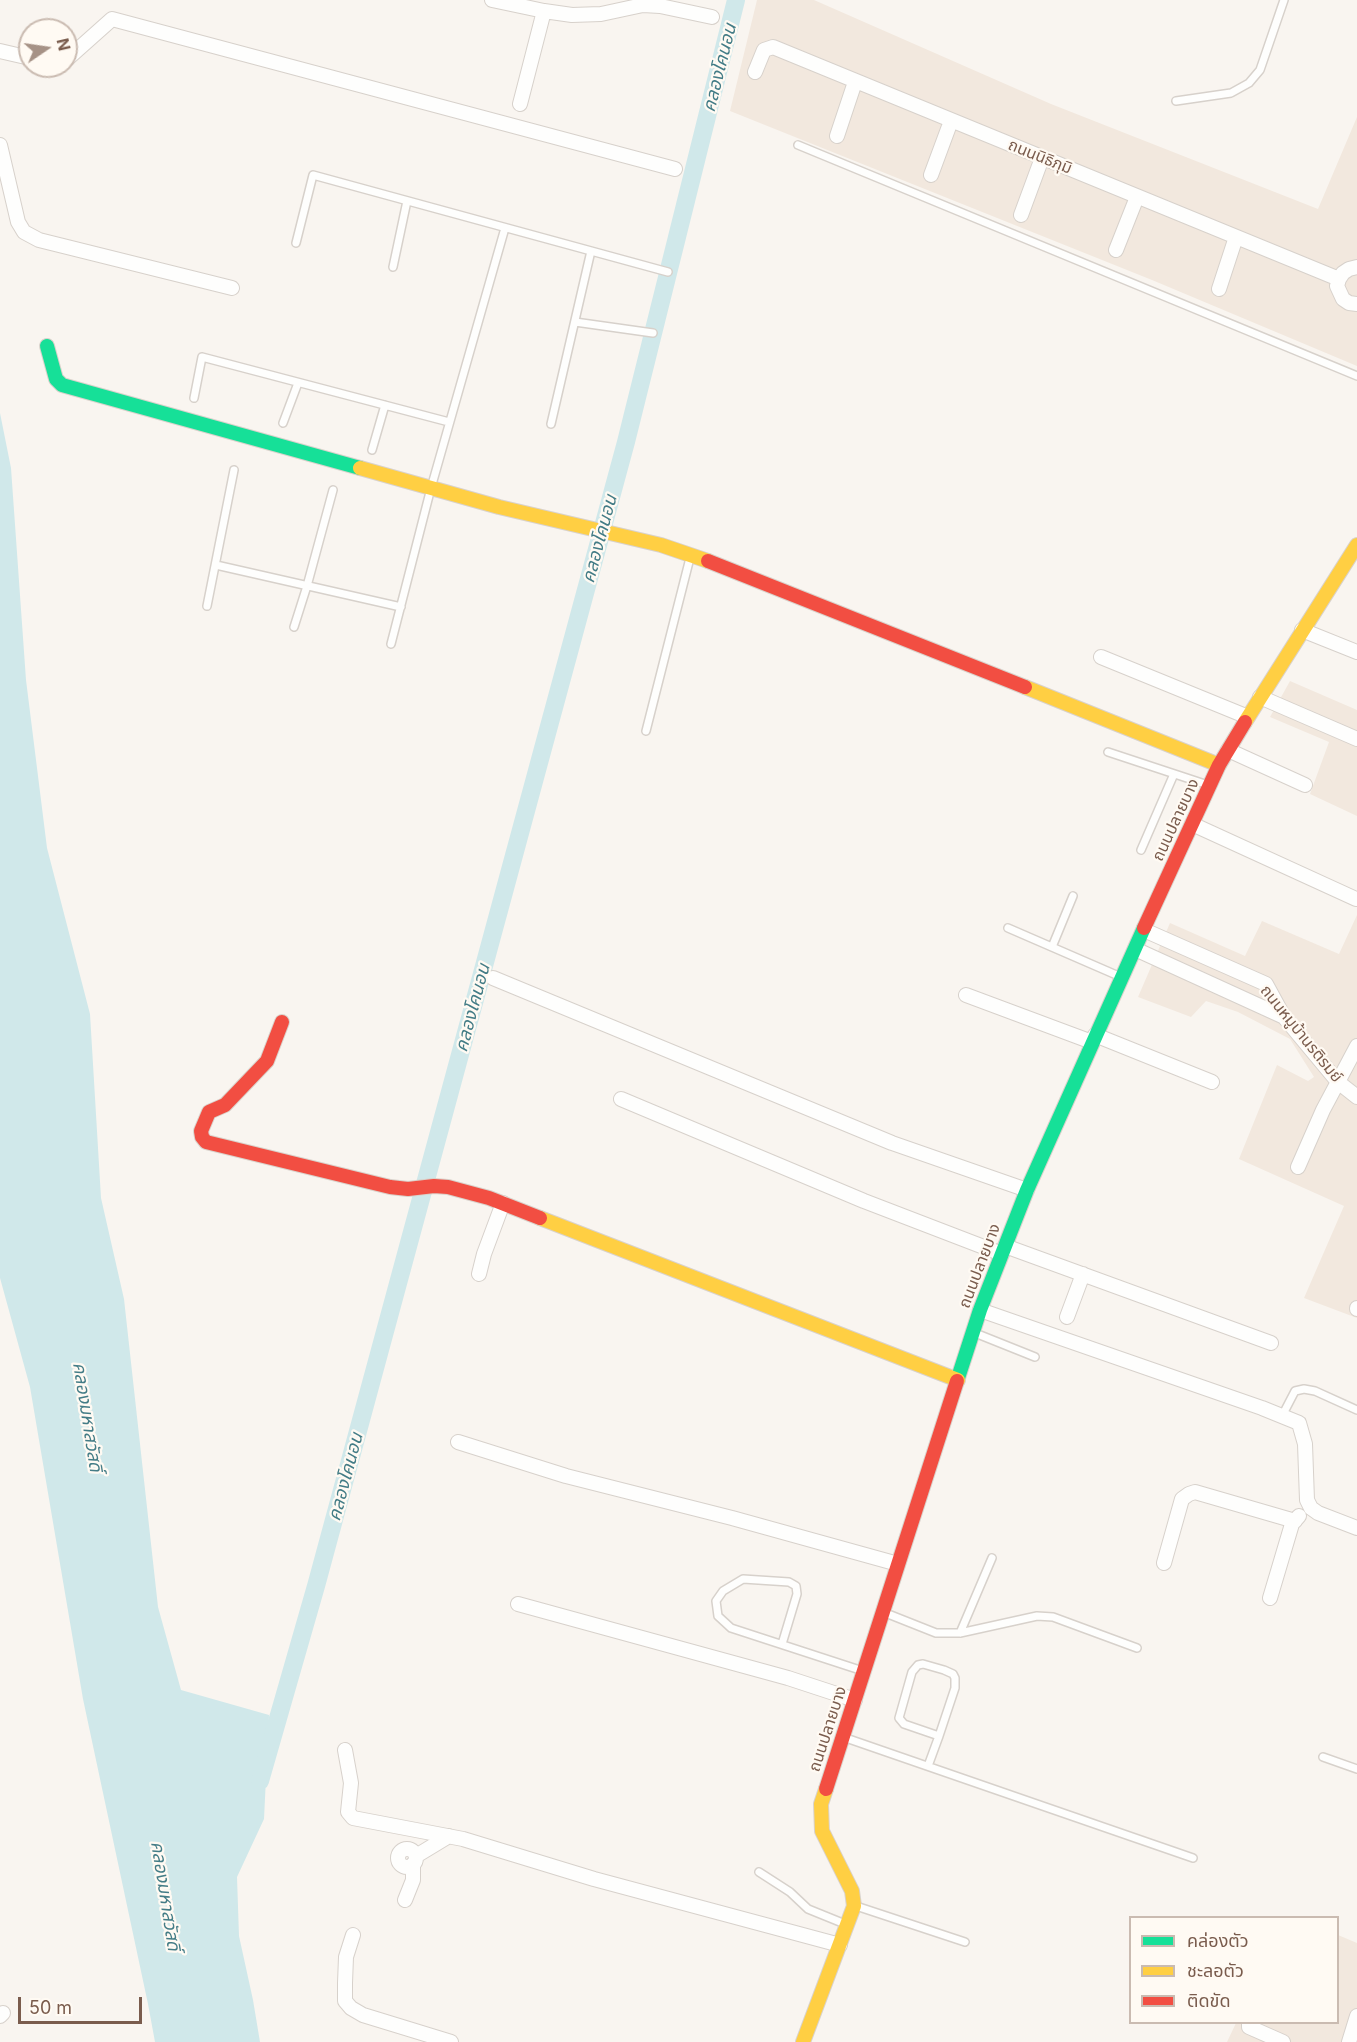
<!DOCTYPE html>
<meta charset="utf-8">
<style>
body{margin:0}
#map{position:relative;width:1357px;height:2042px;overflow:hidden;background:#f9f5f0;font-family:Inter,"Noto Sans Thai",sans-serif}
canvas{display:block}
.legend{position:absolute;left:1129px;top:1916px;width:210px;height:108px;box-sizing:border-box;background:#fffaf3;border:2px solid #cabbb1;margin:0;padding:8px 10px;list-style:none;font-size:18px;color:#7a5c4d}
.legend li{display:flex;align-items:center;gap:12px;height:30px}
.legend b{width:30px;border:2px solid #cabbb1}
.north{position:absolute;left:18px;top:18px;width:60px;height:60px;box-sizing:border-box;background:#fffaf3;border:2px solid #cabbb1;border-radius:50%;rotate:77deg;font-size:16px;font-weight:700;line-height:24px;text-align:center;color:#7a5c4d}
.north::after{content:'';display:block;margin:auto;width:21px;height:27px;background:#a69286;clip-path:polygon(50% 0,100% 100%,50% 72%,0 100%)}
.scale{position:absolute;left:18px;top:1997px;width:124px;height:27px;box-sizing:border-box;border:3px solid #7a5c4d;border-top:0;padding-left:8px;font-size:18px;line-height:21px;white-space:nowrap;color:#7a5c4d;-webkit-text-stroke:4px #fffaf3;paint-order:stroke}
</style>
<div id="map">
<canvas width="1357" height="2042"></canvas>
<ul class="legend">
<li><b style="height:8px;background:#16e098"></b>คล่องตัว</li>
<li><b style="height:8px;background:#ffcf43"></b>ชะลอตัว</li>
<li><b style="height:8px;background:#f24e42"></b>ติดขัด</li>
</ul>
<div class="north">N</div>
<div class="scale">50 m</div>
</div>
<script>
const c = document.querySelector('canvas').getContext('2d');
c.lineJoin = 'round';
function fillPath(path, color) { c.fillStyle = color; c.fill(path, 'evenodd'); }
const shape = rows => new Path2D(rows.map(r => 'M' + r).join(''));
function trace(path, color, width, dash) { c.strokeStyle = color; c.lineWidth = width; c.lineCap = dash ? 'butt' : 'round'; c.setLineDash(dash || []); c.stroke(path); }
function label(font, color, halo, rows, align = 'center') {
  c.font = font + ' Inter,"Noto Sans Thai",sans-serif'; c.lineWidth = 4.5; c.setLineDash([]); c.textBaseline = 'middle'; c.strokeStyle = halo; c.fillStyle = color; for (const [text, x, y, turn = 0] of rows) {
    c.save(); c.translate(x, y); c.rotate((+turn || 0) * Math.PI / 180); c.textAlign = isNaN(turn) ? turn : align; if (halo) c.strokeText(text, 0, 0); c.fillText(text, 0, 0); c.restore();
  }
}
const residential = shape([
 [757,0,814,0,1051,104,1318,209,1357,117,1357,366,1152,280,730,111],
 [1290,681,1357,710,1357,816,1310,794,1329,742,1270,717],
 [1357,915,1357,1318,1304,1298,1344,1206,1239,1159,1277,1065,1308,1081,1314,1077,1290,1039,1238,1012,1206,1001,1191,1017,1138,997,1170,923,1245,956,1262,921,1339,954],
 [1338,1935,1357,1943,1357,2042,1227,2042,1236,2023,1338,2022]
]);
const water = shape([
 [0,413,11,468,26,680,47,848,90,1014,101,1198,124,1299,158,1607,181,1690,269,1715,264,1819,237,1877,239,1936,253,2000,260,2042,155,2042,148,2004,83,1699,30,1387,0,1278]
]);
const canal = shape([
 [260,1781,316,1586,626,442,736,0]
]);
const lane = shape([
 [1176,101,1231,93,1249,83,1260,70,1284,0],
 [798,145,1357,376],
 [296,243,313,175,668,272],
 [393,267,407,201],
 [575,322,653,333],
 [194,398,202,357,449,422],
 [283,423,298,383],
 [551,424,591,251],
 [372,450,385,405],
 [216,565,401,607],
 [207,606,234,470],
 [294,627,307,586,333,490],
 [391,644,431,488,505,228],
 [646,731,691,554],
 [1108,752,1208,785],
 [1141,850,1174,774],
 [1008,928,1121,977],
 [1052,947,1073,896],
 [975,1333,1035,1357],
 [1282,1416,1295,1391,1304,1389,1315,1391,1357,1410],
 [883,1612,936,1633,960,1633,1037,1616,1053,1617,1137,1648],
 [960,1633,992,1558],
 [782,1644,797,1594,796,1586,789,1582,743,1579,723,1591,716,1601,718,1616,731,1628,863,1671],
 [843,1737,1193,1858],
 [1323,1757,1357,1769],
 [928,1766,939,1736,955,1688,955,1678,953,1674,944,1670,923,1664,918,1665,912,1672,899,1718,904,1724,939,1736],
 [759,1872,790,1892,808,1909,845,1924],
 [856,1906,965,1942]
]);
const street = shape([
 [492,0,544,11,572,15,601,14,643,5,660,6,712,17],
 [0,51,30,58],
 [66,60,112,19,675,169],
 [755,72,764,50,773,47,1339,279],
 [520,104,544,11],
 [837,136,855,82],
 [0,145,18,222,24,232,39,240,232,288],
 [931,175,951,121],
 [1021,215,1042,158],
 [1116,250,1137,197],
 [1357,267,1349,269,1343,273,1339,279,1337,286,1343,299,1349,303,1357,304],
 [1219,289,1236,237],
 [1302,630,1357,652],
 [1101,657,1248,717],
 [1260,697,1357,739],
 [1228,750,1305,785],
 [1192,824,1356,899],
 [1144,930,1266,984,1284,1017,1338,1082,1357,1097],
 [1135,949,1284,1017],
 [493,978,892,1143,1027,1190],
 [966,995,1092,1042],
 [1095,1035,1212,1082],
 [621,1099,864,1201,1002,1254],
 [1298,1167,1323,1110,1357,1046],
 [1005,1246,1271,1343],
 [479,1274,484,1254,503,1203],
 [1357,1309,1357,1308],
 [980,1310,1262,1408,1299,1423,1305,1444,1307,1500,1311,1508,1318,1513,1357,1528],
 [1067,1317,1083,1274],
 [458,1442,566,1476,732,1518,898,1564],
 [1164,1563,1182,1499,1189,1494,1195,1492,1295,1521],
 [1270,1598,1292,1524,1299,1516],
 [518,1604,788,1678,855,1700],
 [345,1750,351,1783,348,1812,353,1818,463,1839,594,1879,840,1945],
 '398 1858a9 9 0 1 1 18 0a9 9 0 1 1-18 0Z',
 [416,1856,449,1836],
 [405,1900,413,1880,413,1864],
 [353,1935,346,1957,345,1983,345,2001,351,2008,363,2015,451,2042],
 [0,2016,3,2013],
 [1249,2022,1249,2027,1283,2042],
 [1349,2042,1357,2016]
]);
const fast = shape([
 [47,346,56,379,62,385,360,468],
 [957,1381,980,1310,1027,1190,1144,928]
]);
const slow = shape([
 [360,468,499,507,661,545,708,561],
 [1025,687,1219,765],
 [1245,722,1357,545],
 [540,1218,958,1380],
 [803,2042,854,1906,852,1891,822,1831,821,1804,826,1789]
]);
const jam = shape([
 [708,561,1025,687],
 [1144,928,1219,765,1245,722],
 [282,1022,267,1061,225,1105,209,1112,201,1131,202,1137,206,1142,390,1187,408,1189,434,1186,448,1187,489,1198,540,1218],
 [826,1789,957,1381]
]);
const streetNames = [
 ["ถนนนิธิภุมิ",1040,157,22],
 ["ถนนปลายบาง",1176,820,-65],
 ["ถนนหมูบ้านรติรมย์",1301,1034,51],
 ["ถนนปลายบาง",980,1266,-69],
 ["ถนนปลายบาง",828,1729,-72]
];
const waterNames = [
 ["คลองโคนอน",720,68,-76],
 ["คลองโคนอน",600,539,-75],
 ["คลองโคนอน",473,1008,-75],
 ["คลองมหาสวัสดิ์",87,1417,81],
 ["คลองโคนอน",346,1477,-75],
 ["คลองมหาสวัสดิ์",165,1896,81]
];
fillPath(residential, '#f2e8de');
fillPath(water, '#d0e8ea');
trace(canal, '#d0e8ea', 18);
trace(lane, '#d7d1cb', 10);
trace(street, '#d7d1cb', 16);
trace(fast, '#d9d2cb', 16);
trace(slow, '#d9d2cb', 16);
trace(jam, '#d9d2cb', 16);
trace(lane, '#fefefd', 7);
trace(street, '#fefefd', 14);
trace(fast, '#16e098', 14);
trace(slow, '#ffcf43', 14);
trace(jam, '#f24e42', 14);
label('16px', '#7a5c4d', '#fffaf3', streetNames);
label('italic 18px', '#437c86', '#fffaf3', waterNames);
</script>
